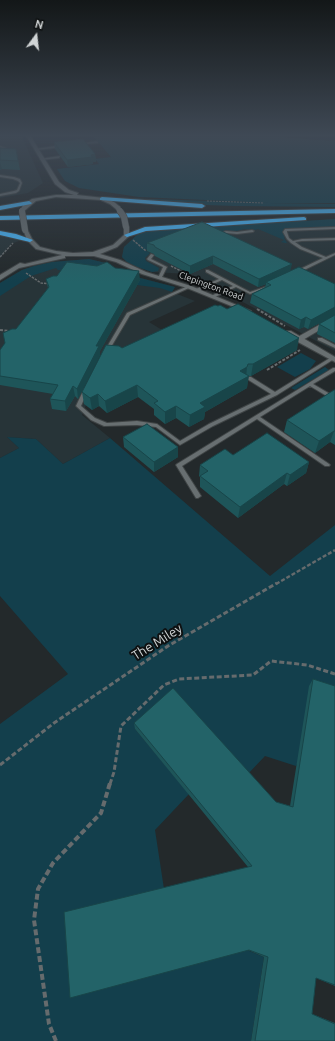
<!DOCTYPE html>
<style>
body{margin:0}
#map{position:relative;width:335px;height:1041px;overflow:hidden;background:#23292b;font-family:Ubuntu,sans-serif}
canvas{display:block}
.north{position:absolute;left:16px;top:16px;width:40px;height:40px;-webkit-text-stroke:3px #0e1112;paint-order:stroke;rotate:15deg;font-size:11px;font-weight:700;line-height:16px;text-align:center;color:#d0d4d5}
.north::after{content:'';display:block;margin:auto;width:14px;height:18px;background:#d0d4d5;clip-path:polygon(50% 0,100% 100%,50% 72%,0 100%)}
</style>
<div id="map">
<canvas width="335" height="1041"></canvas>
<div class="north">N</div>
</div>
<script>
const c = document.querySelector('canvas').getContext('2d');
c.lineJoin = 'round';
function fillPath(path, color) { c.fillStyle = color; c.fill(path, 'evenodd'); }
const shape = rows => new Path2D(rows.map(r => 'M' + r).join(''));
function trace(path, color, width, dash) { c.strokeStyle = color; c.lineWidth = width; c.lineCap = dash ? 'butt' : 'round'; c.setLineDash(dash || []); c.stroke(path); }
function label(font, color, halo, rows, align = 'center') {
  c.font = font + ' Ubuntu,sans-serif'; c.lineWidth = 4; c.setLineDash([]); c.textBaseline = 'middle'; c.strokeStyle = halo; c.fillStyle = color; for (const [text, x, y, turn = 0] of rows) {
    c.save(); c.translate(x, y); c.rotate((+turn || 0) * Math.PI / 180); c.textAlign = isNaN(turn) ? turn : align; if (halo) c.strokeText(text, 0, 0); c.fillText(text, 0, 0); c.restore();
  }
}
const built = shape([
 [0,137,22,137,43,183,28,193,0,198],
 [335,219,335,351,190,274,152,272,127,262,122,257,124,247,138,234],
 [0,234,15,238,19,241,11,244,0,257],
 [89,259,106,263,125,274,175,287,172,292,195,301,149,322,172,336,86,405,82,415,110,438,63,464,36,439,7,437,19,448,0,458,0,283,22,270,34,266,52,262]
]);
const green = shape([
 [94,137,279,137,335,141,335,203,270,203,139,197,79,188,65,181,57,169,99,164,95,159,111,157],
 [121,198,270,203,335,204,335,207,234,206,178,204],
 [335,219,335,227,283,229,285,237,284,238,287,243,285,243,281,242,284,240,258,229,255,230,244,229,237,231,222,231,218,229,207,233,199,231,145,250,150,253,145,258,146,261,159,268,158,271,152,272,137,267,127,262,122,257,124,247,138,234,145,231],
 [89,259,106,263,125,274,175,287,172,292,160,288,137,285,139,280,58,270,56,268,31,276,0,296,0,283,22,270,34,266,52,262],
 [301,353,316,361,310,369,295,377,277,367],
 [325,367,329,370,295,390,291,388],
 [7,437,36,439,63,464,110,438,270,576,335,525,335,694,296,766,265,756,246,776,135,729,189,794,155,830,164,889,247,950,264,957,251,1041,0,1041,0,724,68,674,0,596,0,458,19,448]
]);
const pathFar5 = shape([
 [207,201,264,203]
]);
const pathFar4 = shape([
 [133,240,146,251],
 [0,257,13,243],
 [171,266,201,281],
 [26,273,41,283,50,284]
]);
const pathFar3 = shape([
 [257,309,285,326],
 [0,330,9,331],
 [267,370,300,350]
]);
const pathFar2 = shape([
 [276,584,335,550]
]);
const pathFar1 = shape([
 [0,765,54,723,168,646,277,583],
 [110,784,114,772,121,726,164,685,179,679,253,675,271,661,307,665,335,674]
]);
const path = shape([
 [56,1041,49,1024,34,920,38,889,53,863,101,813,110,783]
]);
const lane = shape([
 [97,141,98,143,86,144,85,143,97,141],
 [62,145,63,147,36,150,35,149,62,145],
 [0,146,6,148,0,153,0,151,3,148,0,148,0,146],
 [60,156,59,158,41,160,40,159,60,156],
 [0,175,14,177,20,179,22,183,19,191,16,193,0,196,0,194,14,191,17,190,20,183,18,181,13,179,0,177,0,175],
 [335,227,335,229,287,231,287,232,289,238,293,241,302,239,335,238,335,240,302,241,295,242,302,247,326,257,335,253,335,255,298,273,296,273,296,271,323,258,300,249,291,243,287,239,283,232,285,229,335,227],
 [252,230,254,231,253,232,237,234,226,233,217,236,215,235,226,231,237,232,252,230],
 [151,254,154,255,151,259,167,267,161,279,158,278,163,267,148,260,147,259,151,254],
 [206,270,208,270,250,292,265,287,267,288,250,294,236,287,215,297,213,297,213,295,233,286,222,280,198,291,196,291,196,289,219,279,206,272,206,270],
 [188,286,191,287,130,315,108,352,108,353,104,353,104,352,127,313,188,286],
 [318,338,322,338,335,345,335,348,318,340,318,338],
 [330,358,332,358,334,359,277,395,213,426,180,445,156,427,137,425,104,426,91,420,76,406,84,389,88,389,88,390,81,406,95,418,107,423,137,421,157,424,180,441,209,424,271,394,247,379,247,377,251,377,275,392,330,358],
 [333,368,335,368,335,371,313,384,335,397,335,401,310,386,260,417,329,464,330,465,329,466,325,466,257,419,182,466,201,496,198,498,196,498,176,465,177,464,333,368]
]);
const street = shape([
 [335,316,335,321,301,341,298,341,294,339,335,316]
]);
const secondary = shape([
 [27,137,31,137,59,182,69,190,78,193,77,195,104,198,114,202,120,207,120,209,116,209,110,204,101,200,56,197,36,201,24,211,20,211,23,205,32,199,56,195,74,195,65,192,55,184,27,137],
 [124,226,129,227,129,236,117,247,100,254,120,260,146,272,191,286,251,311,246,312,187,288,142,274,116,262,94,256,65,256,65,258,19,268,0,280,0,275,20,263,25,264,62,255,36,249,27,240,23,229,27,229,32,239,40,247,56,251,73,253,93,252,113,245,124,235,124,226],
 [285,331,291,331,335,357,335,362,285,335,285,331]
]);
const highway = shape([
 [102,197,202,204,205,206,202,208,100,200,100,198,102,197],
 [29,201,32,203,31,204,0,210,0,206,29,201],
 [335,209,335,213,0,220,0,216,335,209],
 [304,217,306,218,306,220,146,231,127,237,124,235,145,227,304,217],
 [0,231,16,234,33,240,30,242,0,235,0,231]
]);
const secondaryBridgeFar1 = shape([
 [118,208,120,212],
 [22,210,22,212]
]);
const secondaryBridge = shape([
 [22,211,25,230],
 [120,211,124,217,126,227]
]);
const wall = shape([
 [54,142,95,154,96,162,93,162,93,164,68,167,55,149],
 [0,148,16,149,20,170,2,169,0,170],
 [147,243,290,271,335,284,335,315,308,329,304,327,299,329,250,303,252,294,265,287,266,284,258,287,213,264,190,274,155,256,154,254,147,251],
 [115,268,140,280,100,351,78,399,75,396,66,411,52,409,50,399,53,394,0,385,0,350,48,288,46,279,57,276],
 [335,315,335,343,317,334,319,324],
 [122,348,297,350,251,376,248,376,247,388,205,412,204,419,189,427,176,418,165,424,154,415,154,409,138,397,107,413,99,406,92,410,84,404,82,392],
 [335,390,335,445,330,442,315,453,284,432,287,420],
 [123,437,178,457,154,472,124,447],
 [233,455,309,462,306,473,287,486,284,484,238,518,200,487,200,477,199,476,200,465],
 [313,679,335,686,335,986,316,978,312,1014,335,1023,335,1041,251,1041,264,957,248,950,248,867,135,729,134,723,276,802,290,806,309,686]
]);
const shadedWall = shape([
 [95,154,96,162,93,162,93,164,68,167,67,160],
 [0,162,2,169,0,170],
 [213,256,213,264,190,274,190,266],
 [292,264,290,272,266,282,266,284,258,287,259,279],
 [139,271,140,280,100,351,100,356,78,399,77,389,96,346],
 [335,307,335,315,308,329,311,320],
 [306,317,304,327,299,329,301,320],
 [299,338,297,350,251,376,253,364],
 [247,367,246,378,249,376,247,388,205,412,204,419,189,427,190,415,200,403,240,371],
 [137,385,138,397,107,413,105,401],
 [73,386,75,396,66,411,65,401],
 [98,394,99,406,92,410,90,398],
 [176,406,176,418,165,424,165,412],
 [334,431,330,442,315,453,319,441],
 [178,447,178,457,154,472,154,462],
 [309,462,306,473,287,486,290,475],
 [287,473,284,484,238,518,240,507]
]);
const building = shape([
 [83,139,95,154,91,155,92,157,67,160,54,142,83,139],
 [0,148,16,149,18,161,0,160,0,148],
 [202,222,292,264,259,279,213,256,190,266,155,247,154,245,147,243,202,222],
 [67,262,97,266,107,262,115,268,139,271,96,346,99,346,77,389,73,386,65,401,50,399,58,385,0,376,0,350,5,343,3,333,12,329,16,329,49,287,46,279,53,276,57,276,67,262],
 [299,267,335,284,335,307,311,320,306,317,301,320,252,294,271,285,266,282,299,267],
 [238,304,299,338,253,364,248,364,247,367,240,371,249,376,200,403,205,407,190,415,176,406,165,412,154,403,158,401,137,385,105,401,98,394,90,398,82,392,106,345,119,346,122,348,215,305,218,306,220,305,227,309,238,304],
 [335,315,335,333,319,324,335,315],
 [334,390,335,390,335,431,334,431,319,441,287,420,334,390],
 [147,424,178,447,154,462,123,437,147,424],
 [267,433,309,462,290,475,287,473,240,507,200,476,208,471,200,465,225,449,233,455,267,433],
 [313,679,335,686,335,985,316,978,312,1014,335,1024,335,1041,255,1041,268,957,249,950,70,998,64,912,252,866,134,723,173,688,276,802,293,807,313,679]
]);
const farStreetnames = [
 ["Clepington Road",211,286,20]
];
const nearStreetnames = [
 ["The Miley",157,642,-32]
];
fillPath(built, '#273438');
fillPath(green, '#133f4c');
trace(lane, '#3f4445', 2);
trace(street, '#3f4445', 2);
trace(secondary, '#3f4445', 2);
trace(highway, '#3f4445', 2);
trace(pathFar5, '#666b6d', 1, [2, 1]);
trace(pathFar4, '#666b6d', 1.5, [2.5, 1]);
trace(pathFar3, '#666b6d', 2, [3, 1.5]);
trace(pathFar2, '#666b6d', 2.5, [4, 2]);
trace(pathFar1, '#666b6d', 3, [5, 2.5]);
trace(path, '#666b6d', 4, [6, 3]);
fillPath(lane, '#686f71');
fillPath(street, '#686f71');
fillPath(secondary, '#686f71');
fillPath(highway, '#49bafe');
trace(secondaryBridgeFar1, '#3f4445', 5.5, []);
trace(secondaryBridge, '#3f4445', 7, []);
trace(secondaryBridgeFar1, '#686f71', 4.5);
trace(secondaryBridge, '#686f71', 6);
fillPath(wall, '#1e5559');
fillPath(shadedWall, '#184549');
fillPath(building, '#236368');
trace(building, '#184549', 1);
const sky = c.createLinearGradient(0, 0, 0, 283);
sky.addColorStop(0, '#131718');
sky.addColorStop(0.48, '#3f4955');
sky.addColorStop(1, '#3f495500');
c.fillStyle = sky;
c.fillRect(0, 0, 335, 283);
label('9px', '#d0d4d5', '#0e1112', farStreetnames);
label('13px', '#d0d4d5', '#0e1112', nearStreetnames);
</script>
